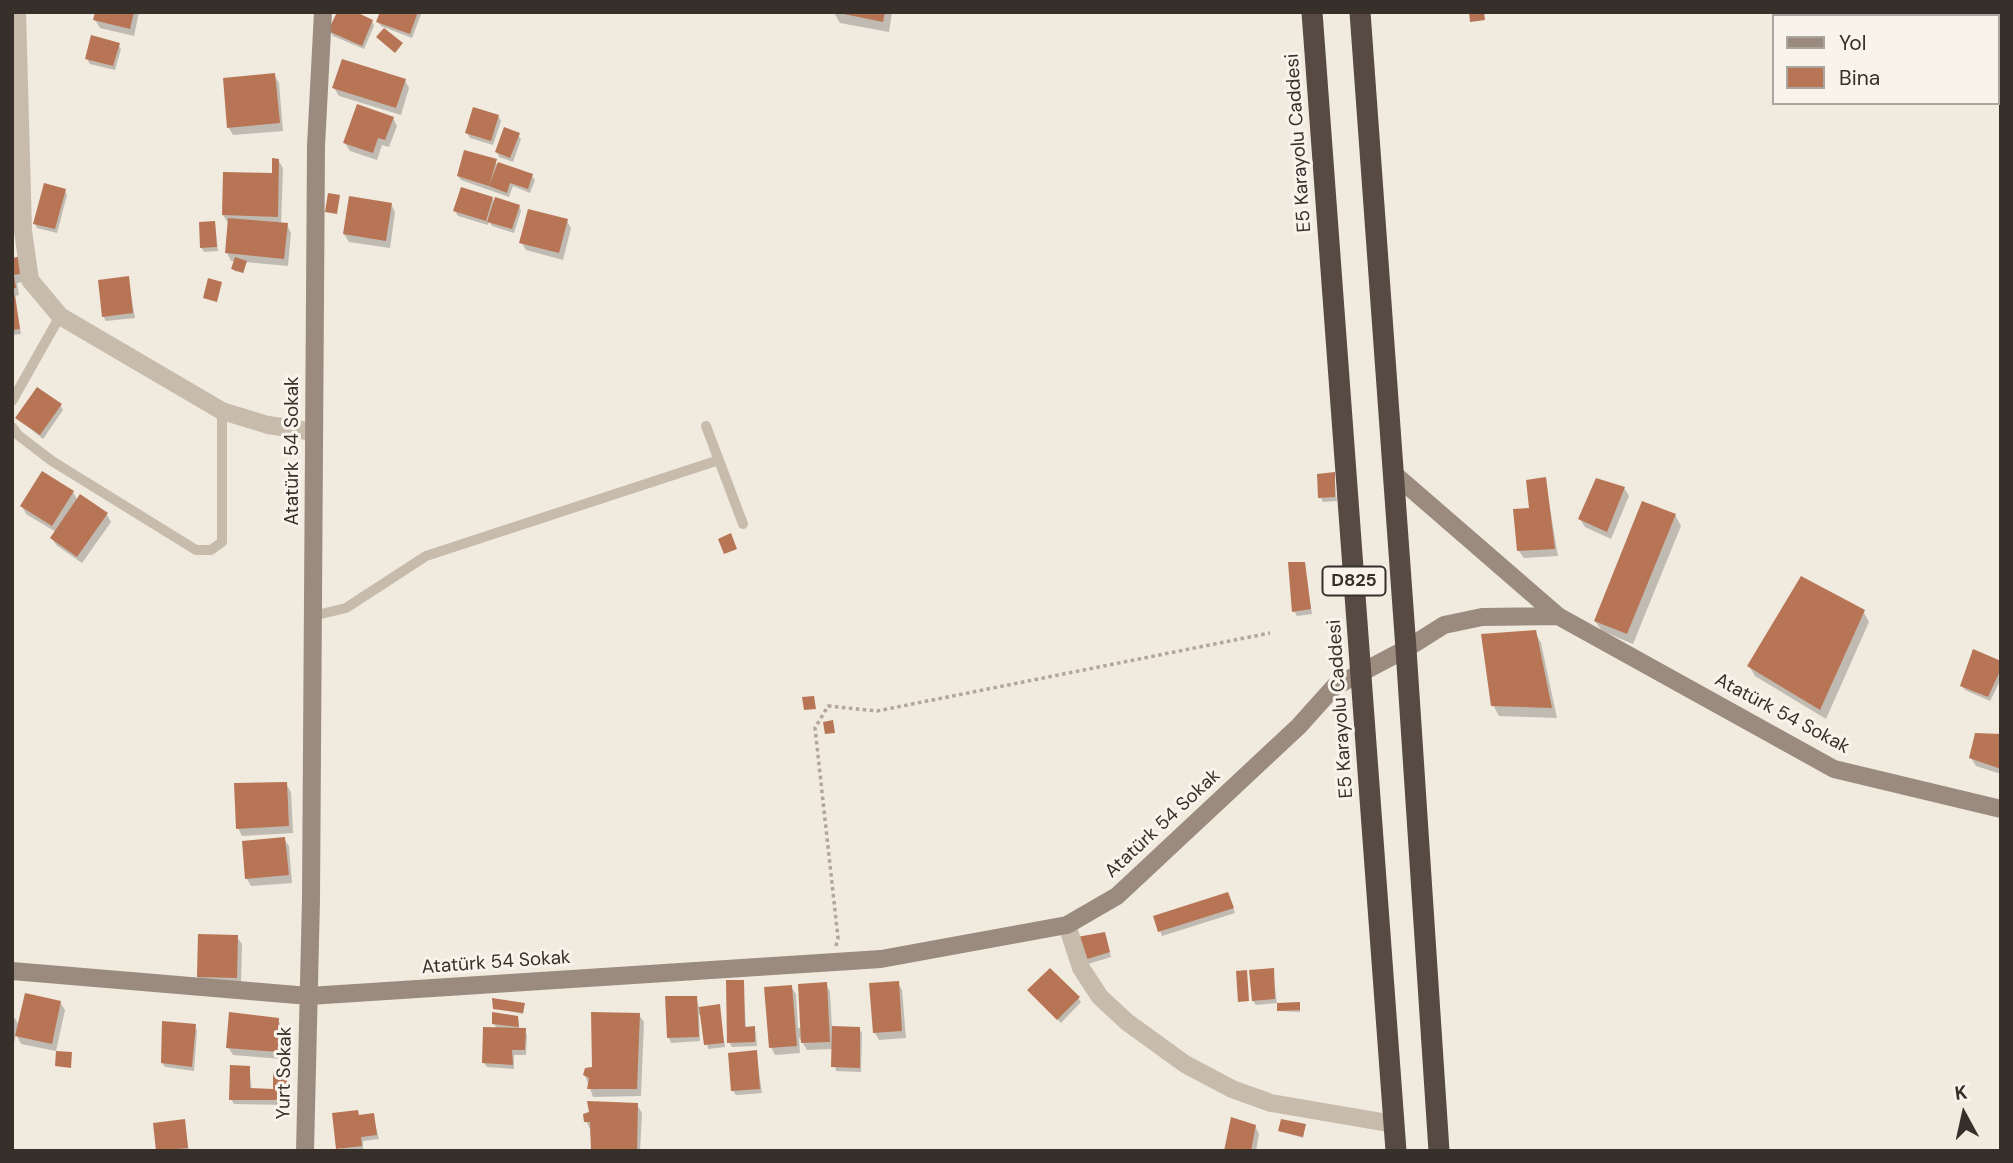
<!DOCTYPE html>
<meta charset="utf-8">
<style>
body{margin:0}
#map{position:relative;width:2013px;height:1163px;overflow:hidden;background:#f0eadf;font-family:"DM Sans",sans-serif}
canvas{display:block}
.frame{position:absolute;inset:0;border:14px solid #362f2a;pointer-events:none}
.legend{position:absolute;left:1772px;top:14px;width:228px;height:91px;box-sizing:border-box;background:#f8f3eb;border:2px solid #aaa59e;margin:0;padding:9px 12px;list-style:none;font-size:21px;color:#362f2a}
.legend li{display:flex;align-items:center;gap:14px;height:35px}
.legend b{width:35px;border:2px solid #aaa59e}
.north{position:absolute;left:1929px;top:1079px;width:70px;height:70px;-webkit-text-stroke:5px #f8f3eb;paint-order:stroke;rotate:352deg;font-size:19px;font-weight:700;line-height:28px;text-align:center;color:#362f2a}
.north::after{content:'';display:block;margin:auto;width:24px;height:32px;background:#362f2a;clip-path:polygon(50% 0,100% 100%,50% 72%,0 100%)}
</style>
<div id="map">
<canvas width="2013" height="1163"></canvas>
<div class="frame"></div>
<ul class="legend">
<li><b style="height:9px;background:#9b8b7e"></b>Yol</li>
<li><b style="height:19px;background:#b87555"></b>Bina</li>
</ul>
<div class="north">K</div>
</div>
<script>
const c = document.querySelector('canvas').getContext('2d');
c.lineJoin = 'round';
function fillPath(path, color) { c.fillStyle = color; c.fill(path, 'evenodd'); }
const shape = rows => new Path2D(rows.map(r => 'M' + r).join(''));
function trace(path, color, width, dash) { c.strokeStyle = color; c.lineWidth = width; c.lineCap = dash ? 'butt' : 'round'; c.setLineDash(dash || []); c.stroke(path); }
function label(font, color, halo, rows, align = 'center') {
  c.font = font + ' "DM Sans",sans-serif'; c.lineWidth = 6; c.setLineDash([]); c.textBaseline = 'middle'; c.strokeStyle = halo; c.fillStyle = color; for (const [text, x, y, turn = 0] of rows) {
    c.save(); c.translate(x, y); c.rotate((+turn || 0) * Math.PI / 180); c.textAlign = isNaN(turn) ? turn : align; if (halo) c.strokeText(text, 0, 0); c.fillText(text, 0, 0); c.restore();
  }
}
const shadow = shape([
 [97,12,139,12,134,36,100,28,95,20],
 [382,12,422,12,412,38,381,26,378,21],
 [892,12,889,32,840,23,834,13],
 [372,21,374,26,364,49,333,36,330,31],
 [118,44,121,49,115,70,90,64,87,59],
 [274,75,279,83,283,131,233,135,229,128],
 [405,80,409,88,401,115,339,96,334,88],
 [498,116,501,121,493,145,470,138,467,133],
 [393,118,397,126,389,147,382,145,377,160,350,151,345,143],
 [518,135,521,139,513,162,499,157,497,152],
 [278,160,283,168,281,225,287,225,291,233,288,266,245,262,244,273,234,271,236,261,231,261,227,253,228,223,223,215,274,175],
 [495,161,498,166,532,176,535,180,530,193,513,186,509,197,461,180,458,176],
 [65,190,67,195,57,233,37,228,35,223],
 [492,198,495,203,519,206,521,211,514,233,492,226,489,221,488,225,458,216,455,211],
 [391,204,395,212,390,248,349,242,344,234],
 [567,221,571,228,563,260,526,250,521,242],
 [215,223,218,251,204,252,201,247],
 [12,260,28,281,17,283,19,295,14,296,21,334,12,335],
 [128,278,135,318,106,321,103,316],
 [60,405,63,410,43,439,17,418],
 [1334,474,1337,501,1323,502,1320,497],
 [1545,479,1558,556,1524,558,1519,551,1531,509],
 [1624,488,1629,496,1611,539,1585,527,1580,519],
 [73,492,78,501,107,515,111,522,82,563,56,545,52,538,56,532,26,514,22,506],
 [1675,515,1681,526,1633,644,1602,631,1595,621],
 [1304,563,1312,614,1297,616,1294,611],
 [1863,611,1869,622,1826,719,1755,676,1749,666],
 [1535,632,1541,643,1557,718,1499,716,1493,705],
 [2001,663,2001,679,1990,701,1965,690,1962,686],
 [2001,735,2001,774,1976,766,1971,758],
 [286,784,291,792,293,833,242,836,238,828],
 [284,839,289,846,292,883,251,886,247,879],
 [1230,899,1235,913,1162,936,1160,931],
 [237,937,242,944,241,986,203,984,198,977],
 [1106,939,1111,957,1088,964,1086,959],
 [1273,970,1277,1003,1256,1005,1253,1001],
 [743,982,746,1028,754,1028,756,1033,757,1046,732,1047,729,1042],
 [898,983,902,990,906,1038,879,1040,875,1033],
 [826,984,830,992,832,1028,859,1029,862,1033,861,1072,836,1071,833,1049,807,1050,799,1037,800,1053,775,1055,771,1047,791,987,796,994,798,1028,802,1028],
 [1029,991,1078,998,1081,1002,1061,1023],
 [696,997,699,1008,719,1006,725,1047,708,1049,702,1015,699,1015,700,1041,671,1043,669,1038],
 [60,1002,65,1010,56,1051,21,1044,16,1034,12,1054,12,1014,19,1025],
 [524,1005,523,1014,494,1008],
 [1300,1006,1300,1012,1279,1011],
 [639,1015,644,1022,641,1096,593,1097,585,1075],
 [278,1020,282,1028,282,1059,233,1055,228,1047],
 [518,1020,519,1030,524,1030,527,1035,526,1055,514,1055,514,1069,487,1067,484,1063,497,1029,494,1024],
 [195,1026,197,1031,194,1071,165,1067,162,1063],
 [756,1052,762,1093,736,1095,733,1091],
 [249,1067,252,1090,275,1090,286,1074,288,1105,234,1104,231,1099],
 [637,1105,642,1113,640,1151,592,1151,590,1129,586,1121],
 [373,1115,379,1139,363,1141,363,1151,339,1151,360,1117],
 [184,1121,189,1151,157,1151],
 [1255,1126,1259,1134,1256,1151,1226,1151],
 [1305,1126,1303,1138,1280,1131]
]);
const building = shape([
 [95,12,134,12,130,29,93,20],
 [337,12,356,12,373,20,362,46,328,31],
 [380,12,418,12,410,34,376,22],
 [834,12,885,12,883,22],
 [1469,12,1484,12,1485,20,1470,22],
 [384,28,403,43,395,53,376,37],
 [91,35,120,43,113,66,85,59],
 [342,59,406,79,396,108,332,88],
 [275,73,280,123,227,128,223,78],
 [357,104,394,117,385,140,378,138,373,153,343,143],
 [473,107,499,115,491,141,465,133],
 [504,127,520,133,510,158,495,152],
 [464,150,497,159,489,186,457,176],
 [272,158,279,159,278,217,222,215,223,172,272,173],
 [498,162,533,174,528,189,510,183,507,193,489,186],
 [44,183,66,189,55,229,33,224],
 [461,187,493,197,486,221,453,211],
 [328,193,340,195,337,214,325,212],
 [349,196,392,203,386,241,343,234],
 [495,197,520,205,512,229,487,222],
 [528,209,568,219,559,253,519,243],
 [228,218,288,223,284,259,225,253],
 [215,221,217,247,200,248,199,222],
 [22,256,25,273,14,275,16,288,12,288,12,258],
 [235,257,247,261,243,273,231,269],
 [129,276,133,313,102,317,98,280],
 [208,278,222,282,217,302,203,298],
 [15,295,20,329,12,330,12,296],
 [37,387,62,404,40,435,15,418],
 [42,471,74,491,52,526,20,506],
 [1335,472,1335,497,1318,498,1317,474],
 [1546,477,1555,549,1517,551,1513,509,1529,508,1526,480],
 [1596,478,1625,487,1607,532,1578,519],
 [80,494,108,513,77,557,50,538],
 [1642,501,1676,514,1627,634,1594,621],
 [731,533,737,549,724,554,718,539],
 [1288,562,1305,562,1311,609,1292,612],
 [1801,576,1865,610,1820,710,1747,666],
 [1536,630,1552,708,1491,706,1481,634],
 [1973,649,2001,661,2001,669,1988,697,1960,686],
 [814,696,816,709,804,710,802,697],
 [833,720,835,733,825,734,823,722],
 [1975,733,2001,734,2001,769,1969,758],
 [287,782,289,826,236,829,234,783],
 [285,837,289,875,245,879,242,841],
 [1228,892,1234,908,1158,932,1153,916],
 [1105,932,1110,952,1084,960,1077,937],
 [198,934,238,935,237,978,197,977],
 [1050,968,1080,997,1057,1020,1027,990],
 [1274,968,1275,999,1252,1001,1249,970],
 [1247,970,1249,1001,1238,1002,1236,971],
 [726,980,744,980,745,1027,755,1026,755,1042,727,1043],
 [899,981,902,1031,873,1033,869,983],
 [827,982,830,1042,801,1043,798,984],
 [792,985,797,1046,769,1048,764,987],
 [25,993,61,1001,52,1044,15,1036],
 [665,996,697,996,699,1037,667,1038],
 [492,998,525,1003,523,1013,493,1009],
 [1300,1002,1300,1010,1277,1011,1277,1003],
 [720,1004,724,1043,704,1045,699,1007],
 [229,1012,279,1018,278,1052,226,1048],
 [492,1012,518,1016,519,1027,492,1024],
 [591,1012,640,1013,637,1089,587,1089,589,1078,583,1075,585,1068,592,1067],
 [162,1021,196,1024,192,1067,161,1063],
 [832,1026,860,1027,860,1068,831,1067],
 [483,1027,526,1028,525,1050,512,1050,513,1065,482,1063],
 [757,1050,760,1089,731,1091,728,1053],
 [56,1051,72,1052,71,1068,55,1066],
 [230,1065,250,1066,250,1088,273,1089,273,1072,287,1072,287,1100,229,1100],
 [587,1101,638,1103,637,1151,591,1151,590,1122,584,1122,583,1114,589,1112],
 [358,1110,359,1115,374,1113,377,1135,361,1137,362,1146,336,1149,332,1113],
 [1231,1117,1256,1125,1251,1151,1224,1151],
 [185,1119,188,1148,156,1151,153,1123],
 [1281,1119,1306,1124,1303,1137,1278,1131]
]);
const path = shape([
 [836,946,838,938,815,728,828,706,877,711,1270,633]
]);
const lane = shape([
 [12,401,60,316],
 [706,426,743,524],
 [12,427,18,435,52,461,196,550,211,550,222,542,222,411],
 [313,616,346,608,426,556,719,460]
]);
const street = shape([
 [17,12,23,231,30,280,60,316,222,411,268,425,314,432],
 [1067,925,1081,968,1100,997,1127,1022,1185,1064,1232,1089,1271,1103,1394,1124]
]);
const secondary = shape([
 [1393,473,1558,616,1834,769,2001,809],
 [12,971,309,996,881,959,1067,925,1117,896,1299,726,1334,687,1406,649,1444,625,1482,617,1558,616],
 [305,1151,311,899,316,146,323,12]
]);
const highway = shape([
 [1312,12,1396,1151],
 [1360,12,1406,649,1439,1151]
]);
const shields = [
 [1354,581,63]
];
const shieldNames = [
 ["D825",1354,581]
];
const streetNames = [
 ["E5 Karayolu Caddesi",1299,143,-94],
 ["Atatürk 54 Sokak",293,451,-90],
 ["E5 Karayolu Caddesi",1341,709,-94],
 ["Atatürk 54 Sokak",1782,714,28],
 ["Atatürk 54 Sokak",1163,824,-43],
 ["Atatürk 54 Sokak",496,963,-4],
 ["Yurt Sokak",285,1073,-89]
];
fillPath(shadow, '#0003');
fillPath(building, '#b87555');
trace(path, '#b3a597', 3.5, [3.5, 3.5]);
trace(lane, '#c7bbac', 10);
trace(street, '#c7bbac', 18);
trace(secondary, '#9b8b7e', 18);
trace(highway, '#564a43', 21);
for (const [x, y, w] of shields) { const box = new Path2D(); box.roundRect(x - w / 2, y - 14.5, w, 29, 5); c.fillStyle = '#f8f3eb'; c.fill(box); trace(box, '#362f2a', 2); }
label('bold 18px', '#362f2a', null, shieldNames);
label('19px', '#362f2a', '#f8f3eb', streetNames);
</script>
